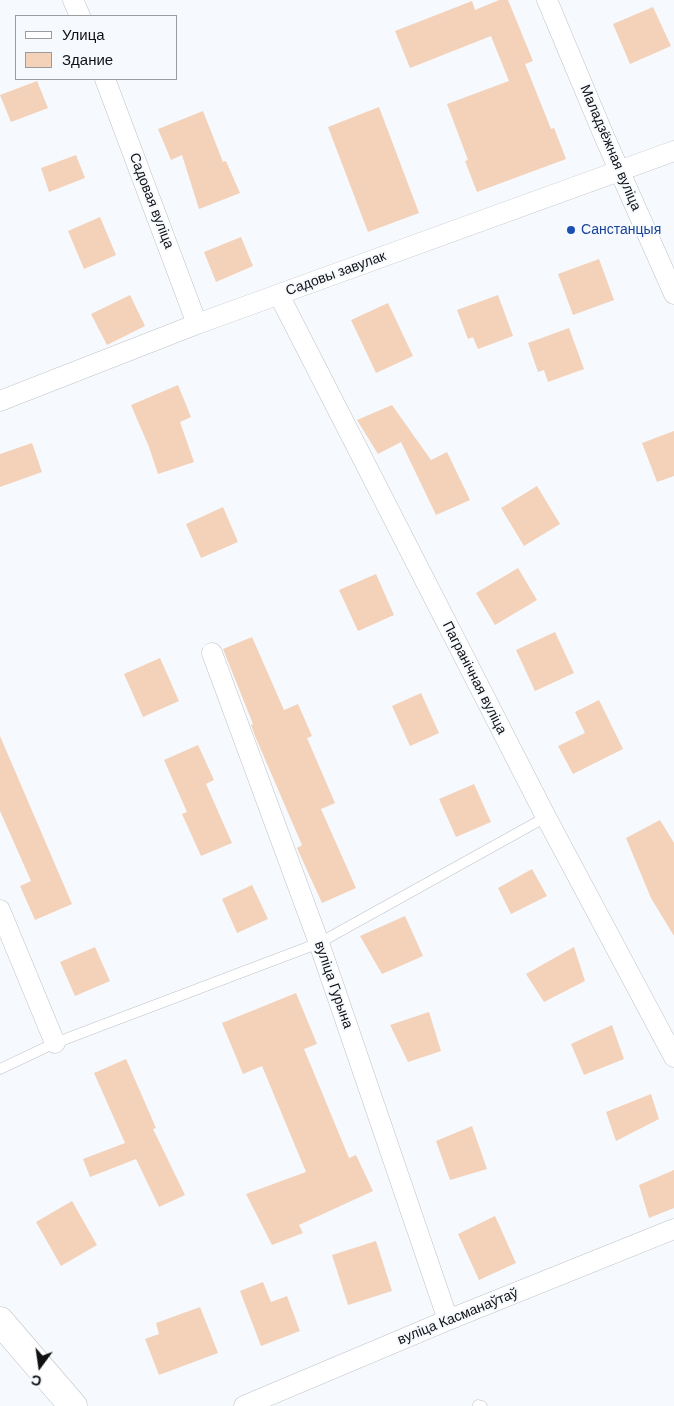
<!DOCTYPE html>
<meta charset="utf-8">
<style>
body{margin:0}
#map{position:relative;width:674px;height:1406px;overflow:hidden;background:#f6f9fd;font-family:"DM Sans",sans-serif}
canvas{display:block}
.legend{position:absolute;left:15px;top:15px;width:162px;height:65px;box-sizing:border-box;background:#f6f9fd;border:1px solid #9a9c9f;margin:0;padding:6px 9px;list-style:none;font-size:15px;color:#101113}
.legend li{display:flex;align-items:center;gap:10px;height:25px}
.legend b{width:25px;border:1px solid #9a9c9f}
.north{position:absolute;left:15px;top:1341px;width:50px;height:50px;-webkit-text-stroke:4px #f6f9fd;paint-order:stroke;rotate:194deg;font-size:14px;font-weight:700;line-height:20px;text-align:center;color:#101113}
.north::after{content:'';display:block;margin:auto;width:18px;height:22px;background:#101113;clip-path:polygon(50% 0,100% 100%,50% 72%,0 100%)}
</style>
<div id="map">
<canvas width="674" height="1406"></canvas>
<ul class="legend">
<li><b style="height:6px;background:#fff"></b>Улица</li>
<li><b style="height:14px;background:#f4d2ba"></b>Здание</li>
</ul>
<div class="north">С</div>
</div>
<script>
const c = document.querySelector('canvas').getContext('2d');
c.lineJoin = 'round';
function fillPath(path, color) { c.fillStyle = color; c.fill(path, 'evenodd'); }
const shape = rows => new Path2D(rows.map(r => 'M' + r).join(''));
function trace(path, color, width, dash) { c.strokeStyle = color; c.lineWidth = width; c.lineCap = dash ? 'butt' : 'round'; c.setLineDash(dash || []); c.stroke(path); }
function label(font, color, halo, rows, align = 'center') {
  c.font = font + ' "DM Sans",sans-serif'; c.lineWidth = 4; c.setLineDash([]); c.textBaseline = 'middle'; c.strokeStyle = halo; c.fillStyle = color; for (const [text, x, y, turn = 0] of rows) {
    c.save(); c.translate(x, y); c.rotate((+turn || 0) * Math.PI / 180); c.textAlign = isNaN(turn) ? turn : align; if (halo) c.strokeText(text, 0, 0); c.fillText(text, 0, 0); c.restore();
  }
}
const building = shape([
 [499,0,508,0,533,61,525,64,551,129,554,128,566,159,477,192,465,161,468,160,447,104,509,81,491,36,410,68,395,31,472,1,475,10],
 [653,7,671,46,630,64,613,24],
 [37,81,48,108,11,122,0,95],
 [379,107,419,213,368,232,328,127],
 [203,111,223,162,226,161,240,193,199,209,182,155,171,160,158,129],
 [76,155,85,178,49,192,41,168],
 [100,217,116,255,84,269,68,231],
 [241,237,253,266,216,282,204,252],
 [599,259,614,300,573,315,558,274],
 [130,295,145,326,107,345,91,314],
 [498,295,513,336,478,349,473,337,468,339,457,310],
 [388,303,413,356,376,373,351,320],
 [569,328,584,369,548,382,544,370,538,372,528,343],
 [178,385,191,417,180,422,194,462,158,474,149,447,131,405],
 [392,405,431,460,447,452,470,500,436,515,401,442,378,454,357,420],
 [674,431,674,476,657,482,642,443],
 [32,443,42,472,0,487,0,454],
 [537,486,560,524,524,546,501,508],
 [223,507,238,542,201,558,186,524],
 [518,568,537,600,495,625,476,593],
 [376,574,394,615,358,631,339,590],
 [555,632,574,673,535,691,516,650],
 [252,637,284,710,298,704,312,736,307,738,335,803,321,809,356,888,322,903,297,848,302,845,255,736,251,725,253,724,223,649],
 [160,658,179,701,143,717,124,674],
 [421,693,439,733,410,746,392,706],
 [599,700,623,749,573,774,558,746,585,733,575,712],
 [0,736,72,904,35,920,20,886,31,881,0,811],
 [198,745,214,780,206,784,232,843,201,856,182,814,187,812,164,760],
 [474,784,491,822,456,837,439,799],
 [660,820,674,843,674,936,651,898,626,838],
 [532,869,547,896,511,914,498,888],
 [252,885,268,919,237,933,222,899],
 [405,916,423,956,382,974,360,936],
 [95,947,110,981,75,996,60,962],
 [574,947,585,981,544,1002,526,974],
 [296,993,317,1044,304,1049,349,1158,356,1155,373,1191,299,1225,303,1233,272,1245,246,1194,306,1172,262,1066,243,1074,222,1023],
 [429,1012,441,1051,408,1062,390,1025],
 [612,1025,624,1059,584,1075,571,1044],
 [126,1059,156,1128,153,1129,185,1195,159,1207,136,1159,90,1177,83,1159,125,1143,94,1073],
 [651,1094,659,1119,616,1141,606,1112],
 [472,1126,487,1169,450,1180,436,1141],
 [674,1170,674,1208,649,1218,639,1185],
 [72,1201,97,1245,61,1266,36,1222],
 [495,1216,516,1263,479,1280,458,1234],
 [376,1241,392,1291,348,1305,332,1255],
 [263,1282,271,1302,287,1296,300,1331,261,1346,240,1291],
 [200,1307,218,1353,159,1375,145,1339,159,1334,156,1323]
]);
const lane = shape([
 [0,1069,55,1043,319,943,546,817],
 [478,1405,482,1406]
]);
const street = shape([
 [73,0,80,16],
 [547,0,604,136,674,294],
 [105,79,197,324],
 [279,295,546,817,674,1057],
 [0,401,197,324,674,151],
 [212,653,319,943,448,1320],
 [0,910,55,1043],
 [244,1406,448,1320,674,1229]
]);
const secondary = shape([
 [0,1321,73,1406]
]);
const markers = [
 [571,230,5,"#1a4fb4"]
];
const streetNames = [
 ["Маладзёжная вуліца",610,148,67],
 ["Садовая вуліца",151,201,69],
 ["Садовы завулак",336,274,-20],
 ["Пагранічная вуліца",474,678,63],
 ["вуліца Гурына",333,985,71],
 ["вуліца Касманаўтаў",458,1317,-22]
];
const transitNames = [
 ["Санстанцыя",581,230]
];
fillPath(building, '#f4d2ba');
trace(lane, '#bfc2c6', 11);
trace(street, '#bfc2c6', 21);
trace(secondary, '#bfc2c6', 29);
trace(lane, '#fff', 10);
trace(street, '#fff', 20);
trace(secondary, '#fff', 28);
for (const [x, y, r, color] of markers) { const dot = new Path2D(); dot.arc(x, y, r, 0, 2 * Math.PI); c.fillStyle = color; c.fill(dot); trace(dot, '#f6f9fd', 2); }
label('14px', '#101113', '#f6f9fd', streetNames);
label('14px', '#164399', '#f6f9fd', transitNames, 'left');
</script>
